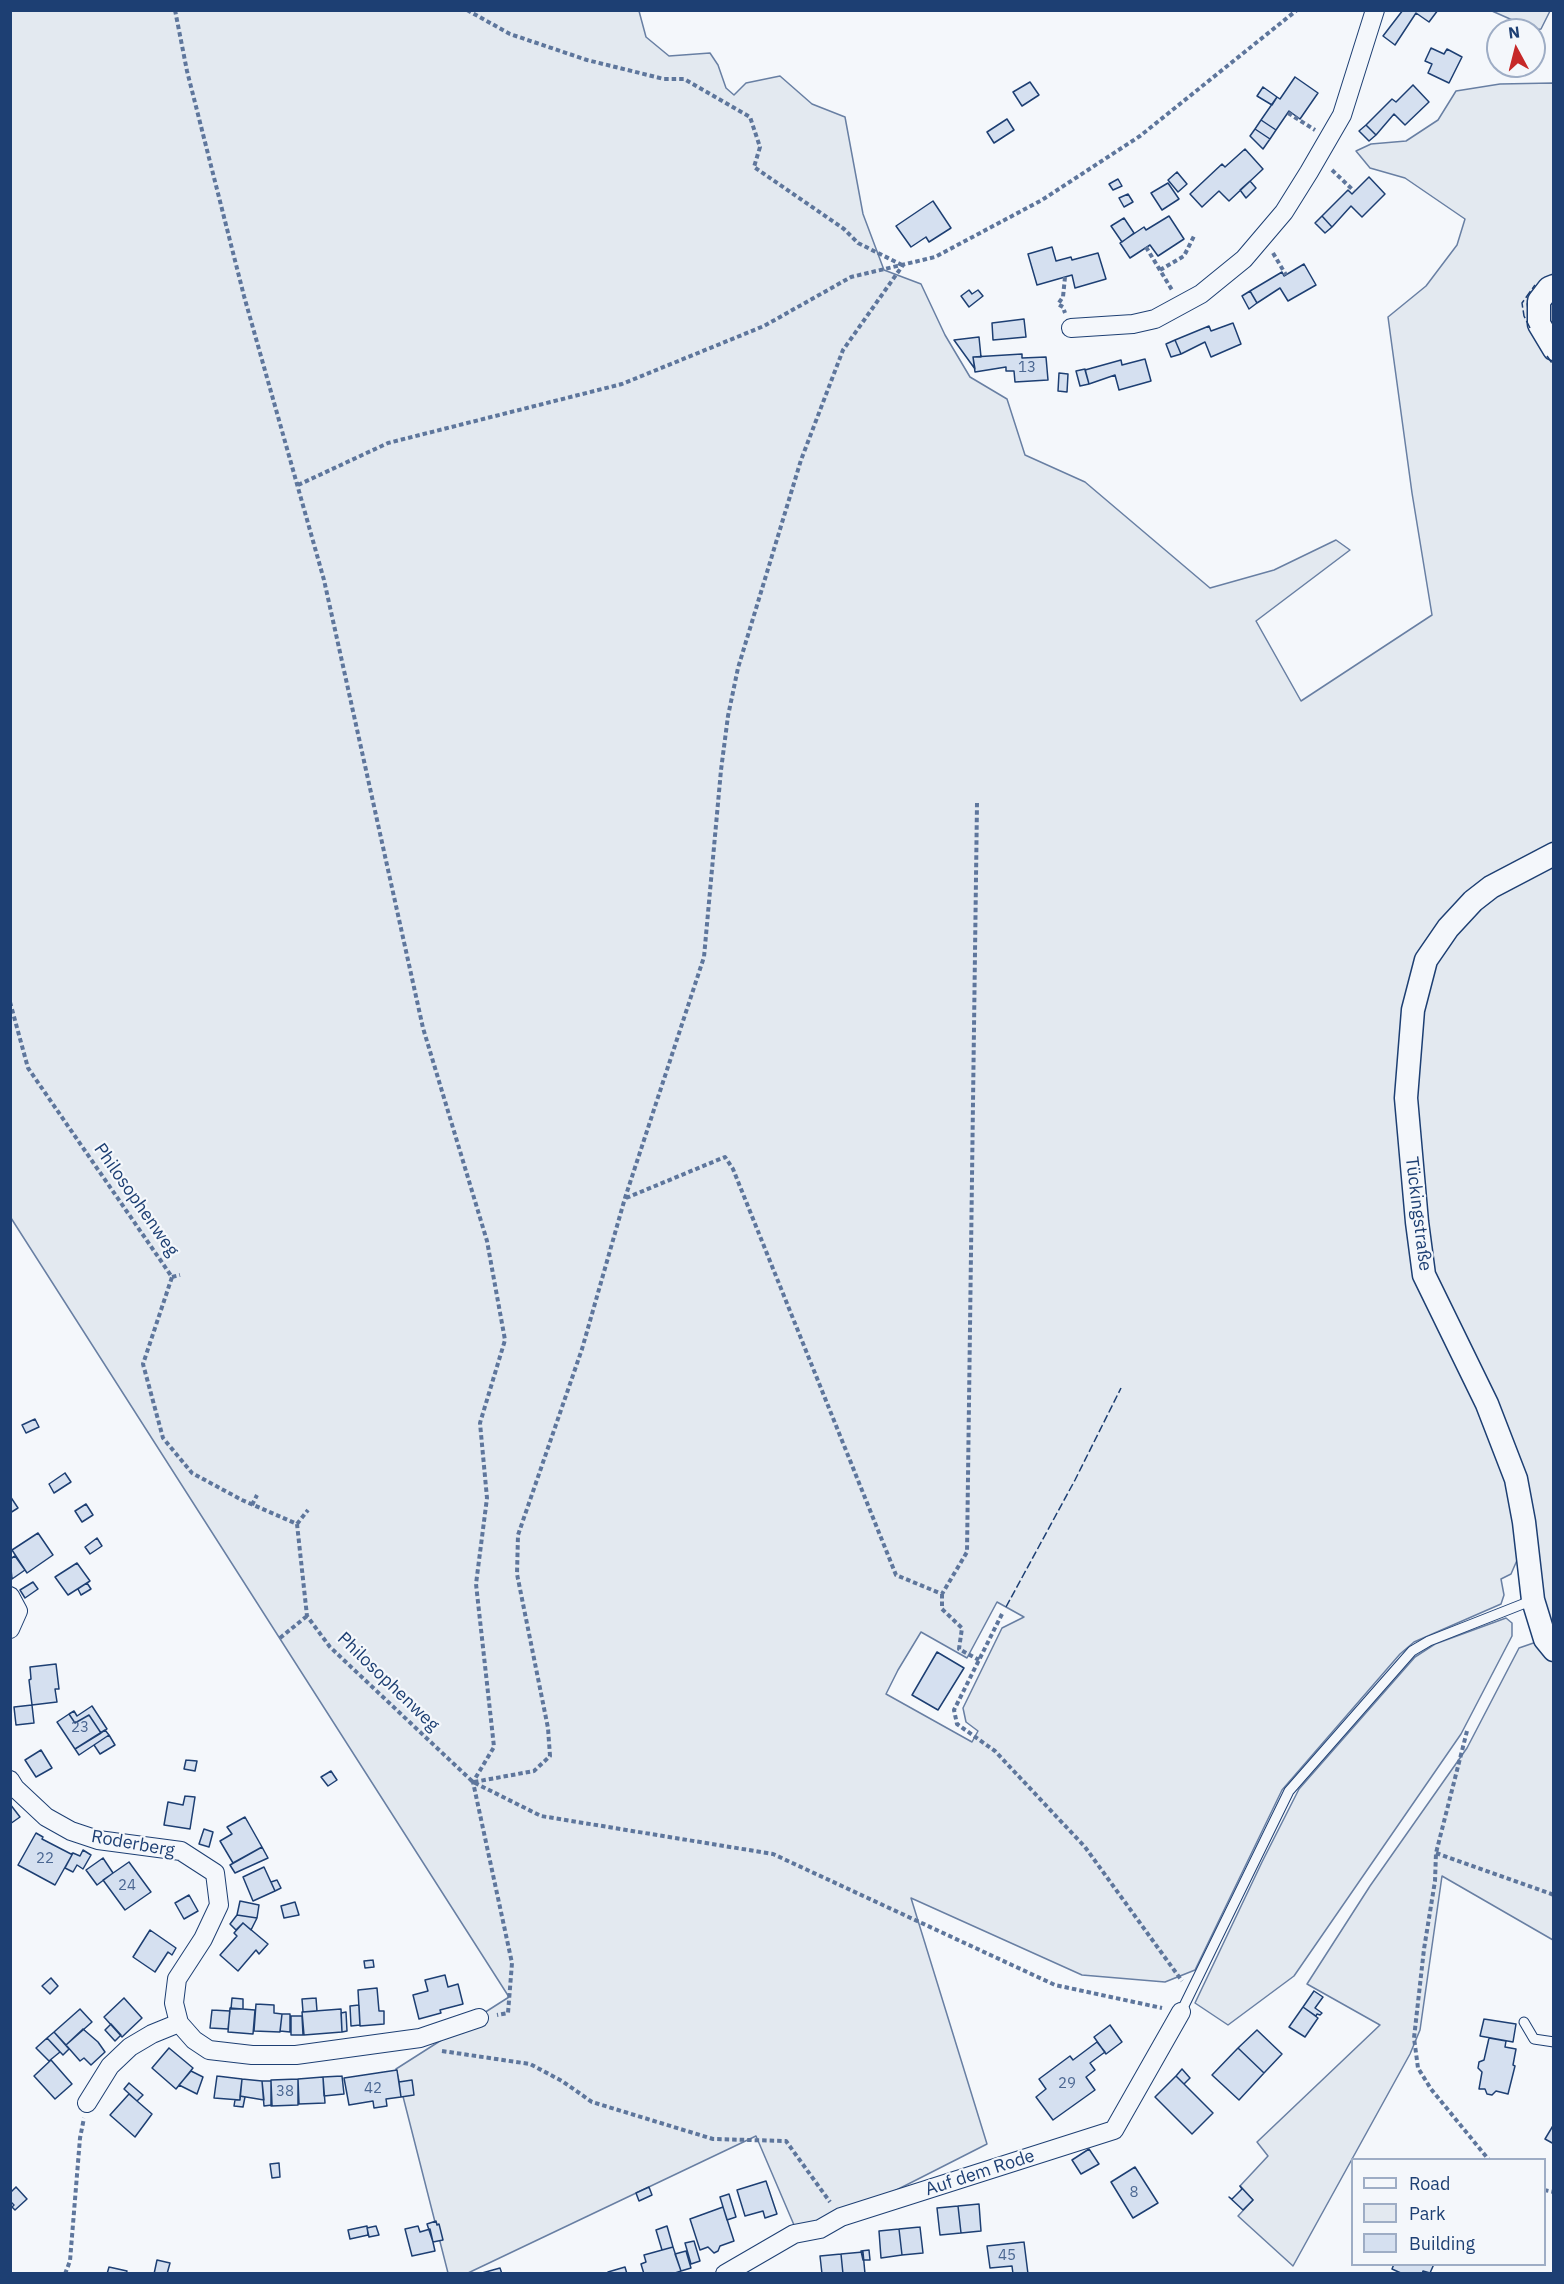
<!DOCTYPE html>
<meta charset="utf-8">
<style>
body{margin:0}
#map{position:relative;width:1564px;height:2284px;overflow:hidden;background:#f4f7fb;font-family:"IBM Plex Sans",sans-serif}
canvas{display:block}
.frame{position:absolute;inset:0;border:12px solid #1d3f73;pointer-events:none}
.legend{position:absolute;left:1351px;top:2158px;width:195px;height:108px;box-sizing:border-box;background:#f4f7fb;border:2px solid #9eadc5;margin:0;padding:8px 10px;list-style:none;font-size:18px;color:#1d3f73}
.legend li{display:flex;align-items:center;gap:12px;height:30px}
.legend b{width:30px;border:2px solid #9eadc5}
.north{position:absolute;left:1486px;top:18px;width:60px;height:60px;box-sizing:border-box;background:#f4f7fb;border:2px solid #9eadc5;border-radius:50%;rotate:353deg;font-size:16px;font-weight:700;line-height:24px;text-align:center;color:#1d3f73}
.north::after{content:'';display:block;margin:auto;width:21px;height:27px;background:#c62828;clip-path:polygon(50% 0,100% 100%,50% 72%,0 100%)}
</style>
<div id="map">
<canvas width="1564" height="2284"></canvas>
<div class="frame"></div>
<ul class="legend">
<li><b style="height:8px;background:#f4f7fb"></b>Road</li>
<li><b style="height:16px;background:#e3e9f0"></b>Park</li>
<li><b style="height:16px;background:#d5e0f0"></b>Building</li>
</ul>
<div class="north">N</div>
</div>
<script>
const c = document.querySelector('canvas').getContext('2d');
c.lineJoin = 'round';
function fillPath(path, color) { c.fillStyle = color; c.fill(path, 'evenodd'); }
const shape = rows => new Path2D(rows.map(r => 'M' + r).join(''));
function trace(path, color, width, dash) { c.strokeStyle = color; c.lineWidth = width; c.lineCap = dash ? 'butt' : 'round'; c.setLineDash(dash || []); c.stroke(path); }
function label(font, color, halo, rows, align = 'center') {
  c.font = font + ' "IBM Plex Sans",sans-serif'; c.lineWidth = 4.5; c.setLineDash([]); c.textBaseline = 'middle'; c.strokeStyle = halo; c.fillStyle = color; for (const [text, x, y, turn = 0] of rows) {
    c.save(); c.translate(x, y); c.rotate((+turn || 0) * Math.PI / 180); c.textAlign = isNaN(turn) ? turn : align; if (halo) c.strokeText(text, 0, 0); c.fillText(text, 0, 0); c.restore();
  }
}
const green = shape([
 [11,11,639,11,646,37,669,56,710,53,718,65,726,88,734,95,746,83,780,76,812,104,845,117,863,214,884,270,921,284,945,335,970,377,1007,399,1025,455,1085,482,1210,588,1274,570,1336,540,1350,550,1256,621,1301,701,1432,615,1412,493,1388,317,1426,286,1457,245,1465,219,1405,178,1370,168,1356,151,1371,144,1406,141,1438,120,1456,91,1500,84,1553,83,1553,275,1539,284,1527,304,1532,327,1554,364,1553,1940,1442,1876,1420,2030,1410,2054,1293,2266,1238,2216,1253,2200,1240,2186,1268,2156,1257,2142,1380,2025,1307,1984,1370,1886,1467,1748,1519,1648,1545,1639,1518,1558,1511,1574,1501,1579,1504,1595,1501,1604,1414,1642,1400,1654,1282,1790,1195,1970,1165,1982,1082,1975,911,1898,987,2144,800,2239,756,2136,468,2273,448,2273,396,2069,509,1997,11,1218,11,11],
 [997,1602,1024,1617,1002,1628,963,1708,966,1722,978,1731,972,1742,886,1694,898,1670,921,1632,967,1658,997,1602],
 [1492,11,1550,11,1541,29,1535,30,1492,11],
 [1506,1618,1512,1623,1512,1636,1461,1734,1294,1976,1228,2025,1195,2003,1262,1862,1299,1789,1415,1657,1435,1644,1506,1618]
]);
const building = shape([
 [1403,10,1438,10,1429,22,1416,13,1395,45,1383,36,1403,10],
 [1431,48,1444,54,1447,49,1462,57,1449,83,1428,73,1432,64,1425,61,1431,48],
 [1295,77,1318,93,1300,119,1289,111,1276,130,1261,120,1277,97,1280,99,1295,77],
 [1030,82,1039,95,1022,106,1013,92,1030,82],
 [1413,85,1429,102,1405,125,1394,114,1376,135,1366,125,1392,99,1396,102,1413,85],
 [1263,87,1277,97,1272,105,1257,96,1263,87],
 [1007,119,1014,130,994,143,987,132,1007,119],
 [1261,120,1276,130,1270,139,1255,129,1261,120],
 [1366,125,1376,135,1369,141,1359,131,1366,125],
 [1255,129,1270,139,1263,149,1250,136,1255,129],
 [1245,149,1263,169,1229,201,1219,191,1202,207,1190,194,1222,164,1225,167,1245,149],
 [1177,172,1187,184,1178,192,1168,180,1177,172],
 [1369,177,1385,194,1362,217,1351,206,1332,227,1322,216,1348,190,1352,194,1369,177],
 [1118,179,1122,186,1113,190,1109,184,1118,179],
 [1250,181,1256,188,1246,198,1240,190,1250,181],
 [1168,183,1179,199,1162,210,1151,193,1168,183],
 [1128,194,1133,202,1124,207,1119,198,1128,194],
 [933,201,951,228,929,242,926,237,911,247,896,226,933,201],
 [1169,216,1184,239,1158,256,1150,245,1130,258,1120,243,1144,227,1146,230,1169,216],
 [1322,216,1332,227,1325,233,1315,223,1322,216],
 [1124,218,1134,233,1122,242,1111,226,1124,218],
 [1052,247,1056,261,1071,257,1072,260,1098,253,1106,279,1075,288,1072,275,1037,285,1028,254,1052,247],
 [1304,264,1316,285,1288,301,1280,288,1257,303,1250,291,1282,272,1284,276,1304,264],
 [969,290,972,294,978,290,983,296,969,307,961,296,969,290],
 [1250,291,1257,303,1249,309,1242,296,1250,291],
 [1024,319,1026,337,993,340,992,323,1024,319],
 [1233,323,1241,344,1211,357,1205,342,1181,354,1175,340,1209,326,1211,331,1233,323],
 [979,337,981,357,973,357,975,369,954,340,979,337],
 [1175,340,1181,354,1171,357,1166,344,1175,340],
 [1022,354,1022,358,1046,357,1048,380,1015,382,1014,371,1006,371,1006,367,975,372,973,357,1022,354],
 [1145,359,1151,381,1119,390,1115,375,1089,384,1085,370,1121,360,1122,365,1145,359],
 [1085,369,1089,384,1080,386,1076,371,1085,369],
 [1059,373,1068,374,1067,392,1058,391,1059,373],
 [35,1419,39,1427,26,1433,22,1425,35,1419],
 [65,1473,71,1482,54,1493,49,1484,65,1473],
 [10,1496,18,1508,10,1513,10,1496],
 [86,1504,93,1515,82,1522,75,1511,86,1504],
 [38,1533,53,1555,27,1573,12,1550,38,1533],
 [97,1538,102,1546,90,1554,85,1547,97,1538],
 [15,1556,25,1570,12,1579,10,1559,15,1556],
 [77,1563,90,1581,68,1595,55,1577,77,1563],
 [33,1582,38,1589,25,1598,20,1590,33,1582],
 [87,1583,91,1589,81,1595,78,1589,87,1583],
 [937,1652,964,1668,938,1710,912,1695,937,1652],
 [56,1664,59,1689,55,1689,57,1702,32,1705,29,1680,31,1679,30,1667,56,1664],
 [32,1705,34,1723,16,1725,14,1707,32,1705],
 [92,1706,107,1729,101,1733,89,1715,75,1723,69,1714,74,1711,77,1716,92,1706],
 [69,1714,75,1723,89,1715,101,1733,75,1749,57,1722,69,1714],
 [105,1730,109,1735,79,1755,75,1749,105,1730],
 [109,1735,115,1745,100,1754,94,1745,109,1735],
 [41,1750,52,1768,36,1777,25,1760,41,1750],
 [186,1760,197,1761,195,1771,184,1769,186,1760],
 [331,1771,337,1780,328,1786,321,1777,331,1771],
 [185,1796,195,1797,190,1829,164,1825,168,1802,183,1805,185,1796],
 [10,1804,20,1817,10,1824,10,1804],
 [245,1817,262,1847,233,1863,220,1841,232,1834,227,1827,245,1817],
 [204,1829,213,1832,209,1847,199,1844,204,1829],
 [36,1833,43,1837,42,1839,71,1854,73,1853,55,1885,18,1865,36,1833],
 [262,1847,268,1858,235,1873,230,1865,262,1847],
 [83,1850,91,1855,83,1869,77,1865,73,1872,65,1868,73,1853,80,1856,83,1850],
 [103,1858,113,1873,97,1885,86,1870,103,1858],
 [129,1862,151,1892,125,1910,103,1880,129,1862],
 [264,1867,275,1891,253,1901,243,1877,264,1867],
 [277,1880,281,1888,275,1891,271,1882,277,1880],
 [189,1895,198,1911,184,1919,175,1903,189,1895],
 [240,1901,259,1905,257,1918,237,1915,240,1901],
 [295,1902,299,1915,284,1918,281,1906,295,1902],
 [237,1915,257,1918,251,1930,243,1923,236,1930,230,1924,237,1915],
 [243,1923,268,1944,259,1954,256,1950,238,1971,220,1955,237,1936,234,1933,243,1923],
 [150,1930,176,1948,172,1955,168,1952,155,1972,133,1957,150,1930],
 [373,1960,374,1967,365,1968,364,1961,373,1960],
 [445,1975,448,1987,458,1984,463,2004,440,2010,441,2013,419,2019,413,1995,428,1991,425,1980,445,1975],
 [51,1978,58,1986,50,1994,42,1986,51,1978],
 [377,1988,379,2011,384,2011,384,2024,360,2026,358,1990,377,1988],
 [1314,1991,1323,1997,1315,2008,1322,2013,1320,2015,1317,2014,1316,2016,1303,2007,1314,1991],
 [124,1998,142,2018,122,2037,104,2017,124,1998],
 [232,1998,243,1999,243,2009,231,2009,232,1998],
 [316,1998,317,2011,303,2012,302,1999,316,1998],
 [256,2004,274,2005,274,2013,282,2014,280,2032,254,2031,256,2004],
 [359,2005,360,2025,351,2026,350,2006,359,2005],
 [1303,2007,1318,2018,1305,2037,1289,2027,1303,2007],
 [230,2008,255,2010,253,2034,228,2032,230,2008],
 [80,2009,92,2022,66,2045,54,2032,80,2009],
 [341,2009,342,2032,304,2035,302,2012,341,2009],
 [212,2010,230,2011,228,2029,210,2028,212,2010],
 [346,2012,347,2031,342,2032,341,2013,346,2012],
 [282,2014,290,2014,290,2032,280,2031,282,2014],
 [291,2016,302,2016,303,2035,291,2035,291,2016],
 [1484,2019,1516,2024,1513,2042,1480,2036,1484,2019],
 [111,2024,121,2035,115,2041,105,2030,111,2024],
 [1110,2025,1122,2042,1106,2054,1094,2037,1110,2025],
 [83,2029,98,2042,105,2052,91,2065,84,2058,80,2061,66,2045,83,2029],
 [1257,2030,1282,2054,1264,2073,1238,2048,1257,2030],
 [54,2032,69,2049,63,2055,47,2038,54,2032],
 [47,2038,60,2052,49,2061,36,2048,47,2038],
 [1489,2038,1506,2041,1505,2047,1516,2049,1513,2065,1515,2066,1508,2094,1496,2091,1492,2095,1487,2094,1485,2089,1479,2089,1482,2072,1478,2068,1479,2062,1484,2060,1489,2038],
 [1097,2042,1105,2052,1090,2063,1095,2070,1086,2077,1095,2090,1053,2120,1036,2097,1046,2089,1039,2079,1070,2056,1073,2060,1097,2042],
 [169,2048,193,2068,176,2089,152,2068,169,2048],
 [1238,2048,1264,2073,1239,2100,1212,2075,1238,2048],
 [51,2060,72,2084,55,2099,34,2076,51,2060],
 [1182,2069,1190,2078,1184,2084,1176,2076,1182,2069],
 [397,2070,401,2097,386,2099,387,2106,374,2108,373,2101,349,2105,344,2078,397,2070],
 [191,2071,203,2077,197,2094,179,2085,191,2071],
 [217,2076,242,2079,240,2100,214,2098,217,2076],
 [342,2076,344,2094,324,2096,323,2077,342,2076],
 [1176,2076,1213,2113,1192,2134,1155,2097,1176,2076],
 [323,2077,325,2103,299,2104,298,2079,323,2077],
 [242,2079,262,2081,264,2100,240,2096,242,2079],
 [298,2079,298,2105,271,2106,271,2080,298,2079],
 [412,2080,414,2095,401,2097,399,2082,412,2080],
 [262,2081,271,2081,272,2105,264,2106,262,2081],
 [129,2083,143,2095,137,2101,124,2089,129,2083],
 [129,2094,152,2114,135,2137,110,2115,129,2094],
 [240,2096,245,2097,243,2107,234,2106,235,2100,240,2100,240,2096],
 [1554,2124,1554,2144,1545,2139,1554,2124],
 [1089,2149,1099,2164,1081,2174,1072,2160,1089,2149],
 [279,2163,280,2177,272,2178,270,2164,279,2163],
 [1135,2167,1158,2203,1133,2218,1111,2182,1135,2167],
 [766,2181,777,2214,765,2218,763,2211,745,2216,737,2190,766,2181],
 [1240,2186,1253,2200,1243,2210,1229,2197,1232,2199,1242,2189,1240,2186],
 [16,2187,27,2199,15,2210,12,2207,14,2205,10,2201,10,2193,16,2187],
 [649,2187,652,2195,639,2201,636,2193,649,2187],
 [729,2194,736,2217,727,2220,720,2197,729,2194],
 [979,2204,981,2231,961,2233,958,2206,979,2204],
 [958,2206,961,2233,940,2235,937,2208,958,2206],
 [723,2207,734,2241,720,2246,718,2251,714,2253,708,2247,700,2250,690,2219,723,2207],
 [436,2221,437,2225,439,2224,443,2240,433,2242,427,2224,436,2221],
 [367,2226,368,2235,350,2239,348,2230,367,2226],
 [376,2226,379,2235,369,2237,367,2228,376,2226],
 [418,2226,420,2232,430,2229,435,2251,412,2256,405,2229,418,2226],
 [667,2226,673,2247,662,2250,656,2230,667,2226],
 [920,2227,923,2253,902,2255,899,2229,920,2227],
 [899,2229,902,2255,881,2258,879,2231,899,2229],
 [694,2241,700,2261,691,2264,685,2243,694,2241],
 [1024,2242,1028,2274,1013,2274,1012,2266,990,2268,987,2246,1024,2242],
 [673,2247,681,2271,672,2274,644,2274,641,2264,646,2262,644,2255,673,2247],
 [869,2250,870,2260,863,2260,861,2251,869,2250],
 [686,2251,691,2268,681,2271,675,2254,686,2251],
 [863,2252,865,2274,843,2274,841,2254,863,2252],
 [841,2254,843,2274,822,2274,820,2256,841,2254],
 [157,2260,170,2263,167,2274,154,2274,157,2260],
 [1394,2264,1434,2264,1430,2273,1423,2271,1422,2274,1403,2274,1392,2269,1394,2264],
 [109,2267,127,2271,126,2274,107,2274,109,2267],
 [625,2267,627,2274,608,2274,608,2272,625,2267],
 [500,2268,502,2274,482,2274,482,2273,500,2268]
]);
const path = shape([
 [175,10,187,71,244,296,324,580,423,1028,487,1241,505,1340,480,1423,487,1498,476,1584,494,1747,473,1782,512,1963,508,2013,497,2015],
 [467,10,510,34,587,60,664,79,684,79,750,117,760,147,754,167,844,229,858,243,902,265],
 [1288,113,1315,130],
 [1332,170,1354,191],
 [1146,247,1172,290],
 [1273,253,1286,275],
 [1160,270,1184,256,1195,234],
 [1065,277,1063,297,1058,304,1063,307,1065,313],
 [298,485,388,443,622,384,764,326,851,277,935,257,1042,200,1140,136,1297,10],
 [10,1002,28,1068,172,1277,143,1364,163,1438,192,1473,242,1500,297,1524,307,1616,330,1647,473,1782,541,1816,773,1854,1055,1985,1162,2008],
 [626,1198,725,1157,733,1169,896,1575,942,1594,967,1552,977,803],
 [172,1277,180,1275],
 [252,1505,257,1495],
 [297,1524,308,1510],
 [942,1594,942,1609,962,1628,959,1649,979,1660],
 [1002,1614,954,1710,957,1724,995,1751,1085,1847,1182,1981],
 [280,1638,307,1616],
 [1467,1731,1436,1853,1435,1881,1424,1949,1414,2038,1418,2068,1431,2089,1489,2160],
 [474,1782,534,1771,550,1756,548,1728,517,1574,518,1535,582,1349,625,1198,704,957,721,770,728,716,738,668,801,460,843,350,903,265],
 [1436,1853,1554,1895],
 [442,2051,530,2064,562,2081,592,2102,713,2139,786,2141,830,2202],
 [1544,2190,1554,2192],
 [65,2274,70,2261,80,2138,84,2118]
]);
const service = shape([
 [1181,2012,1289,1791,1412,1651,1429,1641,1533,1600],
 [1524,2022,1534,2039,1554,2042]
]);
const minor = shape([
 [1071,328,1133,324,1155,319,1201,294,1244,259,1284,212,1309,172,1342,115,1375,10],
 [10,1596,18,1611,10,1629],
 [10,1780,15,1788,46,1817,71,1831,98,1840,181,1851,215,1873,219,1905,203,1939,177,1979,174,2003,179,2023,194,2040,209,2050,252,2055,296,2055,420,2038,479,2018],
 [87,2103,110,2066,130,2047,152,2034,179,2023],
 [725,2274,794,2234,820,2229,841,2217,1114,2130,1181,2012]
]);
const tertiary = shape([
 [1554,286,1549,288,1539,301,1539,324,1554,349],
 [1554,854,1491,887,1473,901,1448,928,1426,960,1413,1010,1406,1098,1417,1222,1424,1275,1487,1404,1516,1479,1524,1522,1533,1600,1545,1639,1554,1650]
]);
const fence = shape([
 [1530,328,1524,316,1522,303,1535,285],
 [1547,356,1554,366],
 [1006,1607,1075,1480,1121,1388]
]);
const numberNames = [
 ["13",1027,368],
 ["23",80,1728],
 ["22",45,1859],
 ["24",127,1886],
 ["29",1067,2084],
 ["42",373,2089],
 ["38",285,2092],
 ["8",1134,2193],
 ["45",1007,2256]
];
const streetNames = [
 ["Philosophenweg",136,1200,55],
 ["Tückingstraße",1418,1214,83],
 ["Philosophenweg",388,1682,44],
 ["Roderberg",133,1844,10],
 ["Auf dem Rode",980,2173,-18]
];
fillPath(green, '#e3e9f0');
trace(green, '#687fa3', 1.5);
fillPath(building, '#d5e0f0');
trace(building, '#1d3f73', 1.5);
trace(service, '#1d3f73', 11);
trace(minor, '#1d3f73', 20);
trace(tertiary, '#1d3f73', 25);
trace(path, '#5e769c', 4, [4.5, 3]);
trace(service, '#f4f7fb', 9);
trace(minor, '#f4f7fb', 18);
trace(tertiary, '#f4f7fb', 22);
trace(fence, '#1d3f73', 1.5, [8, 3]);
label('15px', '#4b6792', null, numberNames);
label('18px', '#1d3f73', '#f4f7fb', streetNames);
</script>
